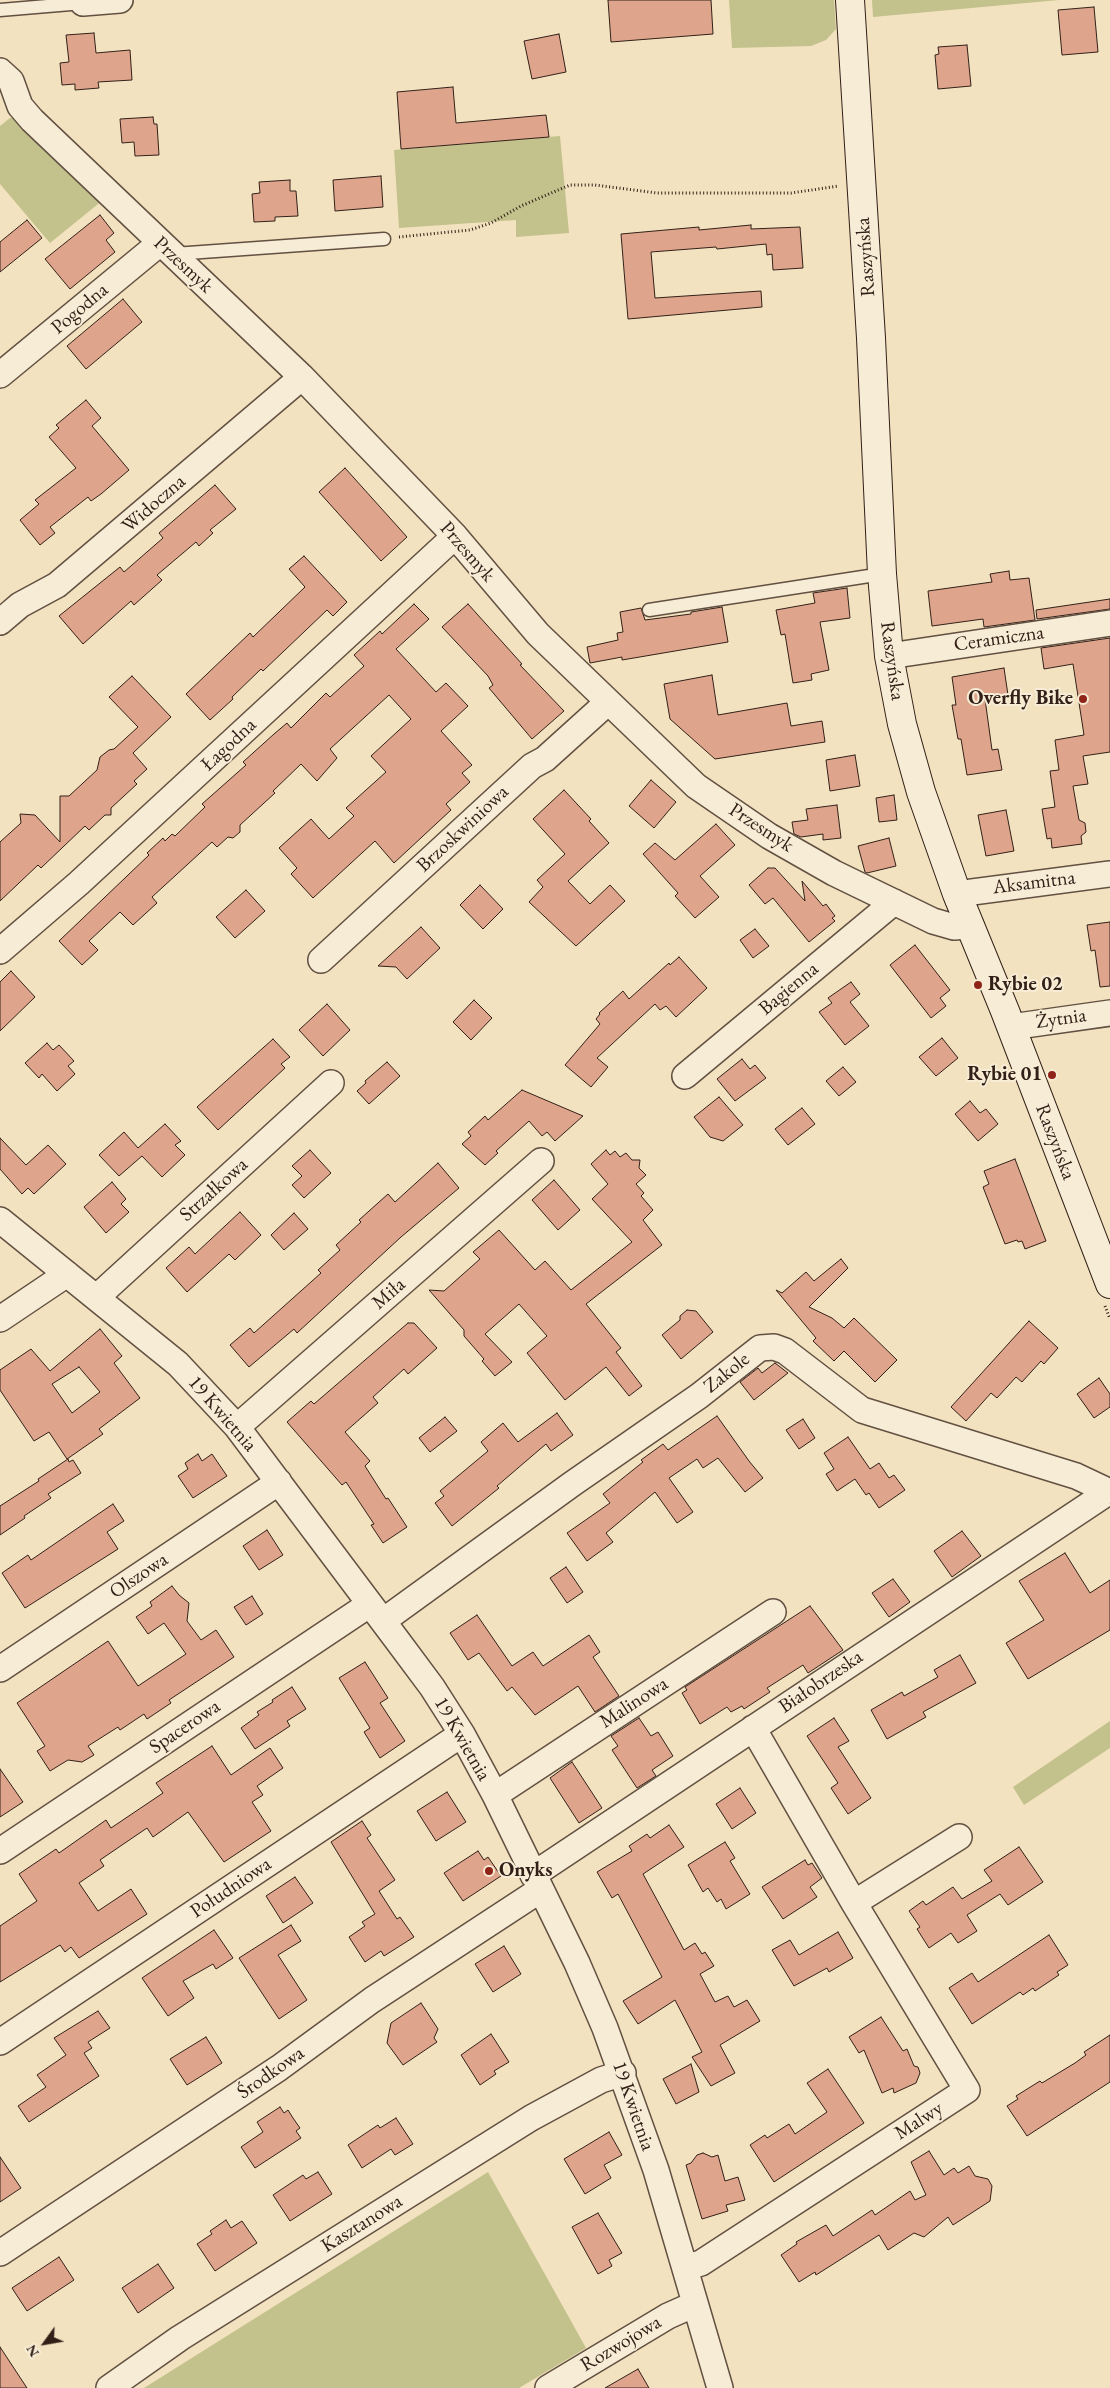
<!DOCTYPE html>
<meta charset="utf-8">
<style>
body{margin:0}
#map{position:relative;width:1110px;height:2388px;overflow:hidden;background:#f3e2bf;font-family:"EB Garamond",serif}
canvas{display:block}
.north{position:absolute;left:20px;top:2318px;width:50px;height:50px;-webkit-text-stroke:4px #f7ecd5;paint-order:stroke;rotate:238deg;font-size:14px;font-weight:700;line-height:20px;text-align:center;color:#322018}
.north::after{content:'';display:block;margin:auto;width:18px;height:22px;background:#322018;clip-path:polygon(50% 0,100% 100%,50% 72%,0 100%)}
</style>
<div id="map">
<canvas width="1110" height="2388"></canvas>
<div class="north">N</div>
</div>
<script>
const c = document.querySelector('canvas').getContext('2d');
c.lineJoin = 'round';
function fillPath(path, color) { c.fillStyle = color; c.fill(path, 'evenodd'); }
const shape = rows => new Path2D(rows.map(r => 'M' + r).join(''));
function trace(path, color, width, dash) { c.strokeStyle = color; c.lineWidth = width; c.lineCap = dash ? 'butt' : 'round'; c.setLineDash(dash || []); c.stroke(path); }
function label(font, color, halo, rows, align = 'center') {
  c.font = font + ' "EB Garamond",serif'; c.lineWidth = 4; c.setLineDash([]); c.textBaseline = 'middle'; c.strokeStyle = halo; c.fillStyle = color; for (const [text, x, y, turn = 0] of rows) {
    c.save(); c.translate(x, y); c.rotate((+turn || 0) * Math.PI / 180); c.textAlign = isNaN(turn) ? turn : align; if (halo) c.strokeText(text, 0, 0); c.fillText(text, 0, 0); c.restore();
  }
}
const green = shape([
 [729,0,834,0,836,29,826,40,811,46,732,48],
 [872,0,1059,0,873,17],
 [10,118,17,118,103,200,50,243,0,184,0,126],
 [560,136,569,233,516,237,516,220,399,228,394,150],
 [1110,1721,1110,1748,1024,1805,1013,1787],
 [488,2172,586,2348,519,2388,144,2388]
]);
const building = shape([
 [608,0,711,0,713,34,611,42,608,0],
 [1094,7,1098,52,1062,55,1058,10,1094,7],
 [94,33,96,53,130,50,132,80,98,82,99,88,75,90,75,84,62,85,60,63,69,62,66,35,94,33],
 [559,34,566,72,532,79,524,41,559,34],
 [967,45,971,86,938,89,935,55,939,54,938,47,967,45],
 [453,87,456,123,546,115,549,137,401,149,397,92,453,87],
 [153,117,154,124,157,124,159,155,135,156,134,142,122,143,120,119,153,117],
 [381,176,383,207,335,211,333,180,381,176],
 [290,180,290,191,296,191,298,216,275,217,275,221,254,222,252,194,260,193,259,182,290,180],
 [100,215,114,233,106,240,115,252,70,289,45,259,100,215],
 [27,220,42,238,0,272,0,242,27,220],
 [751,225,751,229,800,227,803,268,773,270,772,254,767,255,766,244,717,249,716,247,651,252,655,298,761,291,762,307,628,319,621,234,699,227,699,230,751,225],
 [123,299,142,322,86,369,67,346,123,299],
 [86,400,101,418,92,426,129,470,101,494,91,501,88,497,50,527,55,533,40,545,20,520,39,504,35,500,76,468,49,437,59,428,56,425,86,400],
 [345,468,407,537,381,561,319,492,345,468],
 [215,485,236,509,210,530,213,533,199,546,196,542,157,575,162,580,134,605,131,601,83,644,59,616,120,567,124,572,163,538,159,533,215,485],
 [304,556,347,602,333,616,327,610,263,671,261,669,232,697,233,699,210,720,186,694,250,633,253,637,305,587,289,569,304,556],
 [1009,571,1010,580,1029,578,1035,620,984,627,983,619,932,626,928,591,992,582,990,574,1009,571],
 [847,588,850,618,820,622,829,670,811,674,812,680,793,683,785,634,781,635,776,610,815,603,813,593,847,588],
 [1110,599,1110,609,1037,619,1036,610,1110,599],
 [414,604,429,619,396,649,436,692,446,683,468,706,441,731,472,765,462,773,470,782,446,804,451,810,394,863,375,841,313,898,291,874,297,868,279,848,311,819,329,839,354,816,346,808,386,772,371,756,411,719,389,695,330,749,337,758,317,781,301,764,273,791,275,793,240,825,240,832,233,838,228,837,217,847,212,842,152,897,157,903,133,925,120,912,89,941,98,950,82,965,59,941,149,855,147,853,163,838,165,841,172,834,175,836,205,807,202,804,246,765,243,762,274,734,287,723,291,728,326,693,330,697,364,666,354,655,380,631,382,634,414,604],
 [468,604,522,664,520,665,564,711,532,739,489,688,493,685,488,676,442,627,468,604],
 [722,607,728,642,622,660,622,657,590,663,587,647,618,640,617,633,623,632,620,612,641,608,645,620,691,614,691,612,722,607],
 [1110,638,1110,752,1083,756,1088,784,1073,786,1079,820,1085,823,1086,832,1081,836,1082,844,1052,848,1051,838,1047,839,1042,809,1055,807,1050,771,1059,770,1055,740,1084,735,1073,664,1044,669,1041,648,1110,638],
 [1004,668,1008,695,985,699,992,750,998,749,1002,770,967,775,961,739,958,739,952,705,956,705,952,677,1004,668],
 [712,675,718,715,787,703,791,726,822,721,825,742,715,759,670,719,664,684,712,675],
 [132,676,171,717,133,753,147,769,134,781,137,784,111,808,111,815,105,815,89,830,85,826,41,868,38,865,0,901,0,842,21,823,20,814,35,815,60,842,60,796,69,796,97,770,100,757,109,750,114,749,138,727,109,697,132,676],
 [855,755,860,786,830,791,826,760,855,755],
 [651,780,676,802,654,828,629,806,651,780],
 [564,790,591,819,589,821,609,843,568,881,590,904,610,885,625,901,576,946,529,902,543,887,537,880,565,854,533,819,564,790],
 [894,795,897,820,879,822,876,798,894,795],
 [837,805,841,838,823,840,823,834,801,837,794,834,792,822,808,820,806,809,837,805],
 [1006,810,1014,851,986,856,978,815,1006,810],
 [716,824,735,845,700,876,719,897,695,918,675,896,678,893,643,854,655,843,675,860,716,824],
 [889,838,896,866,867,873,865,872,858,846,889,838],
 [768,868,775,868,805,901,802,881,823,906,826,904,835,916,832,918,835,921,809,942,773,898,765,904,749,885,768,868],
 [480,885,503,909,483,929,460,905,480,885],
 [246,890,265,911,235,938,216,917,246,890],
 [1110,922,1110,986,1100,987,1095,950,1091,951,1087,925,1110,922],
 [421,927,440,948,407,979,396,967,378,966,421,927],
 [755,929,769,946,753,958,740,940,755,929],
 [915,945,950,990,940,998,946,1006,931,1018,890,965,915,945],
 [679,957,707,988,676,1017,666,1006,660,1010,655,1004,597,1058,608,1067,591,1087,565,1065,600,1024,596,1019,600,1014,599,1013,623,991,629,999,669,963,670,965,679,957],
 [11,971,35,997,0,1031,0,982,11,971],
 [851,982,860,994,850,1002,869,1026,845,1045,819,1012,832,1003,828,998,851,982],
 [474,1000,492,1018,471,1040,453,1022,474,1000],
 [327,1004,350,1030,323,1056,299,1030,327,1004],
 [942,1038,958,1058,936,1076,919,1057,942,1038],
 [273,1039,290,1057,281,1064,285,1068,218,1130,197,1107,273,1039],
 [47,1043,53,1050,59,1045,74,1061,68,1066,75,1074,57,1091,42,1074,39,1078,25,1063,47,1043],
 [742,1059,750,1069,755,1065,766,1078,735,1101,717,1079,742,1059],
 [387,1062,400,1076,369,1104,357,1091,366,1083,365,1081,387,1062],
 [843,1067,856,1082,839,1096,826,1081,843,1067],
 [522,1090,583,1116,555,1141,547,1132,542,1136,529,1121,496,1151,498,1153,485,1165,462,1144,471,1136,468,1132,485,1116,488,1120,522,1090],
 [719,1097,743,1125,723,1141,710,1137,694,1117,719,1097],
 [970,1101,980,1113,986,1109,998,1124,978,1141,955,1114,970,1101],
 [802,1108,815,1124,788,1145,775,1129,802,1108],
 [165,1124,181,1141,175,1145,185,1155,162,1177,142,1156,119,1176,99,1155,124,1132,138,1148,165,1124],
 [0,1138,26,1165,48,1145,66,1164,34,1194,28,1188,22,1194,0,1169,0,1138],
 [310,1150,331,1173,304,1198,292,1185,302,1176,292,1166,310,1150],
 [606,1150,610,1155,615,1151,620,1157,626,1153,632,1160,640,1160,639,1168,646,1175,636,1184,644,1193,641,1196,653,1210,643,1220,662,1245,586,1304,621,1348,616,1352,642,1386,629,1396,606,1367,565,1400,527,1353,547,1336,519,1304,485,1334,512,1362,495,1376,482,1361,484,1359,464,1336,464,1330,429,1290,444,1291,480,1259,473,1252,499,1230,535,1270,545,1261,571,1290,632,1242,592,1199,608,1184,591,1164,606,1150],
 [1015,1159,1046,1241,1025,1249,1022,1241,1018,1242,1017,1240,1005,1244,983,1187,989,1184,984,1171,1015,1159],
 [438,1163,459,1188,401,1237,297,1333,294,1329,249,1367,230,1345,250,1328,254,1333,321,1273,318,1270,340,1250,336,1245,361,1222,359,1220,388,1194,395,1202,438,1163],
 [554,1180,580,1210,558,1230,532,1200,554,1180],
 [112,1182,126,1199,121,1204,129,1212,106,1233,84,1207,112,1182],
 [240,1212,261,1235,235,1260,229,1254,187,1292,166,1268,189,1247,195,1254,240,1212],
 [294,1213,308,1229,284,1250,271,1235,294,1213],
 [841,1259,848,1268,809,1307,832,1318,844,1328,854,1318,897,1360,875,1382,844,1351,834,1361,813,1341,816,1338,776,1290,782,1293,806,1272,814,1281,841,1259],
 [687,1310,696,1311,713,1332,681,1359,662,1335,680,1320,680,1316,687,1310],
 [1029,1321,1058,1348,1044,1364,1041,1361,1022,1382,1016,1377,997,1398,991,1393,966,1421,951,1407,1029,1321],
 [408,1323,414,1323,437,1348,408,1374,404,1369,373,1397,378,1403,345,1432,370,1461,365,1466,386,1499,388,1498,407,1527,383,1543,371,1525,374,1524,346,1482,342,1485,287,1422,311,1401,314,1404,408,1323],
 [100,1329,122,1356,114,1363,140,1398,99,1429,103,1434,67,1459,49,1432,34,1441,0,1390,0,1370,31,1349,50,1371,100,1329],
 [79,1367,100,1392,72,1413,52,1384,79,1367],
 [775,1363,788,1373,754,1400,740,1382,758,1368,762,1373,775,1363],
 [1099,1378,1110,1394,1110,1407,1094,1418,1077,1394,1099,1378],
 [557,1413,573,1435,551,1451,546,1444,497,1486,499,1488,452,1526,435,1503,444,1496,440,1491,488,1451,481,1442,503,1423,518,1442,557,1413],
 [717,1416,749,1461,763,1478,745,1492,718,1458,703,1468,697,1459,669,1478,693,1512,677,1523,655,1492,606,1533,613,1542,587,1561,567,1533,610,1503,603,1494,643,1462,641,1460,663,1444,668,1450,717,1416],
 [445,1417,457,1431,430,1452,419,1438,445,1417],
 [803,1419,815,1438,799,1449,786,1430,803,1419],
 [848,1437,870,1469,879,1463,889,1478,894,1475,905,1490,879,1508,869,1493,866,1495,855,1479,837,1491,826,1474,834,1469,824,1453,848,1437],
 [198,1454,202,1461,212,1454,227,1476,193,1498,178,1476,188,1469,185,1463,198,1454],
 [68,1459,69,1462,73,1460,81,1473,48,1494,51,1498,24,1516,25,1518,0,1535,0,1506,39,1481,38,1479,68,1459],
 [113,1504,124,1521,107,1532,118,1549,25,1608,2,1573,28,1555,31,1560,113,1504],
 [267,1530,283,1555,259,1570,243,1546,267,1530],
 [962,1531,981,1556,952,1577,934,1551,962,1531],
 [1065,1553,1090,1593,1110,1580,1110,1630,1028,1679,1006,1643,1044,1620,1019,1581,1065,1553],
 [566,1567,583,1592,567,1603,550,1578,566,1567],
 [893,1579,910,1602,889,1617,872,1593,893,1579],
 [172,1586,179,1595,189,1603,187,1621,201,1640,216,1630,234,1657,169,1700,171,1703,147,1719,144,1714,120,1730,118,1727,88,1746,94,1755,82,1762,68,1760,50,1771,37,1751,45,1746,17,1703,108,1641,138,1686,186,1654,164,1623,148,1634,136,1617,152,1606,150,1602,172,1586],
 [252,1596,263,1614,246,1625,234,1607,252,1596],
 [810,1606,843,1650,808,1673,803,1665,767,1688,770,1692,744,1709,742,1706,731,1712,727,1707,700,1724,682,1693,687,1690,685,1687,810,1606],
 [477,1615,512,1666,533,1652,543,1666,589,1635,600,1652,593,1657,619,1696,595,1712,578,1686,535,1715,512,1687,507,1691,479,1653,468,1660,450,1633,477,1615],
 [960,1655,976,1683,923,1712,926,1717,887,1739,871,1710,902,1692,904,1696,938,1677,934,1670,960,1655],
 [365,1662,388,1698,380,1703,405,1741,380,1758,364,1732,370,1728,339,1678,365,1662],
 [292,1687,306,1709,287,1721,290,1726,255,1749,241,1728,259,1715,257,1712,273,1702,272,1700,292,1687],
 [639,1718,651,1736,658,1732,673,1756,652,1770,656,1776,637,1788,612,1750,618,1746,611,1736,639,1718],
 [834,1718,849,1741,838,1747,871,1798,848,1814,831,1788,838,1783,807,1736,834,1718],
 [212,1746,231,1775,270,1748,283,1768,257,1786,263,1795,252,1802,271,1831,224,1862,188,1812,153,1837,147,1828,100,1860,104,1866,79,1883,98,1911,131,1889,147,1914,79,1958,71,1947,65,1952,60,1945,0,1982,0,1926,37,1901,19,1874,56,1849,59,1853,106,1820,111,1828,163,1793,156,1783,212,1746],
 [572,1762,602,1808,579,1823,550,1778,572,1762],
 [0,1769,23,1802,0,1817,0,1769],
 [740,1788,756,1813,732,1829,716,1804,740,1788],
 [447,1792,466,1822,436,1841,417,1811,447,1792],
 [362,1821,371,1835,367,1838,395,1880,379,1891,397,1919,400,1917,414,1937,384,1956,381,1951,365,1962,349,1937,365,1926,362,1922,375,1914,331,1842,362,1821],
 [669,1825,684,1847,643,1874,684,1950,695,1943,702,1954,705,1952,714,1966,700,1974,715,2002,728,1996,734,2007,747,2000,760,2021,720,2045,735,2073,711,2086,692,2057,702,2052,675,2000,638,2024,623,2001,662,1977,618,1894,612,1898,597,1872,632,1851,629,1846,647,1834,650,1838,669,1825],
 [725,1842,735,1858,730,1861,750,1894,726,1909,721,1899,717,1902,708,1888,703,1892,688,1865,725,1842],
 [1019,1847,1043,1882,1008,1905,1000,1894,967,1915,977,1931,958,1943,951,1933,929,1948,917,1929,920,1927,909,1911,923,1901,926,1905,953,1887,962,1899,992,1881,984,1870,1019,1847],
 [478,1851,484,1860,488,1857,501,1876,463,1901,444,1873,478,1851],
 [805,1860,808,1865,812,1863,822,1878,810,1887,817,1897,783,1919,762,1887,805,1860],
 [295,1877,313,1903,283,1923,266,1896,295,1877],
 [291,1925,301,1941,278,1955,307,2000,279,2019,239,1958,291,1925],
 [214,1930,233,1958,216,1969,213,1964,183,1981,194,1998,168,2016,142,1978,214,1930],
 [838,1932,853,1958,829,1972,827,1968,794,1986,772,1950,790,1940,799,1955,838,1932],
 [1049,1935,1068,1965,1057,1972,1059,1975,1035,1991,1033,1988,1023,1995,1020,1992,972,2024,949,1988,972,1973,978,1982,1049,1935],
 [504,1946,521,1974,493,1992,475,1964,504,1946],
 [421,2003,438,2029,434,2038,437,2042,403,2065,387,2043,391,2023,421,2003],
 [98,2011,110,2028,88,2042,92,2048,84,2053,99,2076,29,2122,18,2106,46,2087,37,2075,66,2055,54,2038,98,2011],
 [881,2017,903,2051,907,2049,914,2066,918,2067,920,2073,916,2083,894,2093,893,2088,882,2093,864,2050,859,2053,849,2037,881,2017],
 [491,2034,509,2062,494,2071,496,2074,480,2085,461,2055,491,2034],
 [1110,2035,1110,2082,1027,2136,1007,2106,1018,2099,1016,2096,1040,2081,1042,2083,1075,2063,1086,2055,1084,2052,1110,2035],
 [206,2037,222,2063,187,2085,170,2059,206,2037],
 [691,2064,699,2092,676,2104,663,2079,691,2064],
 [828,2069,864,2123,774,2182,750,2145,765,2135,767,2138,789,2124,795,2134,827,2112,807,2083,828,2069],
 [280,2107,284,2113,288,2110,293,2118,300,2128,296,2131,301,2138,255,2168,241,2147,263,2132,257,2122,280,2107],
 [396,2118,413,2144,395,2155,391,2149,362,2168,348,2145,378,2125,380,2128,396,2118],
 [609,2132,622,2155,604,2165,611,2178,585,2194,564,2159,609,2132],
 [929,2151,944,2175,954,2168,958,2173,969,2166,975,2176,988,2179,992,2186,990,2201,953,2225,948,2217,924,2237,914,2233,888,2250,879,2235,816,2275,815,2272,799,2282,781,2255,797,2244,796,2242,826,2225,833,2236,872,2210,875,2215,910,2191,915,2200,926,2195,911,2162,929,2151],
 [703,2153,712,2157,718,2155,725,2181,738,2177,745,2200,726,2205,728,2211,702,2219,686,2165,691,2163,697,2155,703,2153],
 [0,2157,21,2188,0,2202,0,2157],
 [318,2172,332,2194,290,2221,273,2195,303,2175,306,2179,318,2172],
 [598,2213,622,2253,609,2260,612,2266,598,2274,572,2227,598,2213],
 [226,2220,231,2228,242,2221,257,2243,215,2271,197,2244,212,2234,210,2231,226,2220],
 [59,2257,74,2280,27,2311,12,2288,59,2257],
 [158,2264,174,2288,138,2313,122,2288,158,2264],
 [0,2347,27,2388,0,2388,0,2347],
 [638,2369,649,2388,605,2388,638,2369]
]);
const path = shape([
 [399,237,470,230,491,223,521,206,570,185,595,185,657,193,791,193,839,186],
 [1105,1306,1110,1319]
]);
const lane = shape([
 [0,10,83,3],
 [174,254,384,239],
 [649,610,882,574]
]);
const street = shape([
 [83,3,120,0],
 [0,71,11,81,20,106,32,120,302,377,455,536,538,634,696,786,769,836,834,873,933,921,954,927,971,926],
 [0,375,160,243],
 [0,622,20,605,57,585,302,377],
 [889,656,1110,623],
 [957,894,1110,874],
 [0,951,79,883,455,536],
 [321,960,532,766,545,759,607,703],
 [1011,1027,1110,1013],
 [685,1076,894,902],
 [0,1220,178,1364,237,1427,397,1640,432,1687,462,1734,495,1795,577,1963,605,2028,656,2170,720,2388],
 [97,1297,331,1083],
 [0,1319,67,1274],
 [237,1427,541,1161],
 [383,1621,572,1484,699,1396,760,1348,774,1347,785,1351,862,1410,1076,1476,1108,1491],
 [0,1669,279,1482],
 [495,1795,773,1612],
 [0,1851,370,1604],
 [533,1875,1110,1491],
 [854,1903,959,1837],
 [0,2042,462,1734],
 [0,2253,279,2068,372,2000,540,1890],
 [685,2268,701,2263,967,2090,854,1903,753,1728],
 [109,2388,180,2338,531,2118,601,2080,623,2073],
 [548,2388,668,2316,695,2304]
]);
const secondary = shape([
 [850,0,871,338,882,574,889,656,902,724,921,792,957,894,1005,1011,1110,1284]
]);
const markers = [
 [1083,699,5,"#8f2418"],
 [978,985,5,"#8f2418"],
 [1052,1075,5,"#8f2418"],
 [489,1871,5,"#8f2418"]
];
const streetNames = [
 ["Raszyńska",866,257,-94],
 ["Przesmyk",183,265,43],
 ["Pogodna",80,309,-40],
 ["Widoczna",154,504,-41],
 ["Przesmyk",467,552,49],
 ["Ceramiczna",999,639,-8],
 ["Raszyńska",892,661,82],
 ["Łagodna",229,745,-43],
 ["Przesmyk",761,828,33],
 ["Brzoskwiniowa",463,829,-43],
 ["Aksamitna",1034,883,-7],
 ["Bagienna",789,989,-40],
 ["Żytnia",1061,1019,-8],
 ["Raszyńska",1055,1142,69],
 ["Strzałkowa",214,1190,-42],
 ["Miła",389,1294,-41],
 ["Zakole",727,1373,-39],
 ["19 Kwietnia",222,1414,49],
 ["Olszowa",139,1576,-34],
 ["Białobrzeska",821,1682,-34],
 ["Malinowa",634,1703,-33],
 ["Spacerowa",185,1727,-34],
 ["19 Kwietnia",462,1739,60],
 ["Południowa",231,1888,-34],
 ["Środkowa",271,2073,-35],
 ["19 Kwietnia",633,2106,71],
 ["Malwy",919,2121,-33],
 ["Kasztanowa",362,2224,-32],
 ["Rozwojowa",621,2344,-31]
];
const poiNames = [
 ["Overfly Bike",1073,699],
 ["Rybie 02",988,985,"left"],
 ["Rybie 01",1042,1075],
 ["Onyks",499,1871,"left"]
];
fillPath(green, '#c3c18c');
fillPath(building, '#dea58c');
trace(building, '#322018', 1);
trace(lane, '#625042', 15);
trace(street, '#625042', 28);
trace(secondary, '#322018', 30);
trace(path, '#322018', 3, [1, 2.5]);
trace(lane, '#f7ecd5', 12);
trace(street, '#f7ecd5', 25);
trace(secondary, '#f7ecd5', 28);
for (const [x, y, r, color] of markers) { const dot = new Path2D(); dot.arc(x, y, r, 0, 2 * Math.PI); c.fillStyle = color; c.fill(dot); trace(dot, '#f7ecd5', 2); }
label('20px', '#322018', '#f7ecd5', streetNames);
label('bold 20px', '#322018', '#f7ecd5', poiNames, 'right');
</script>
